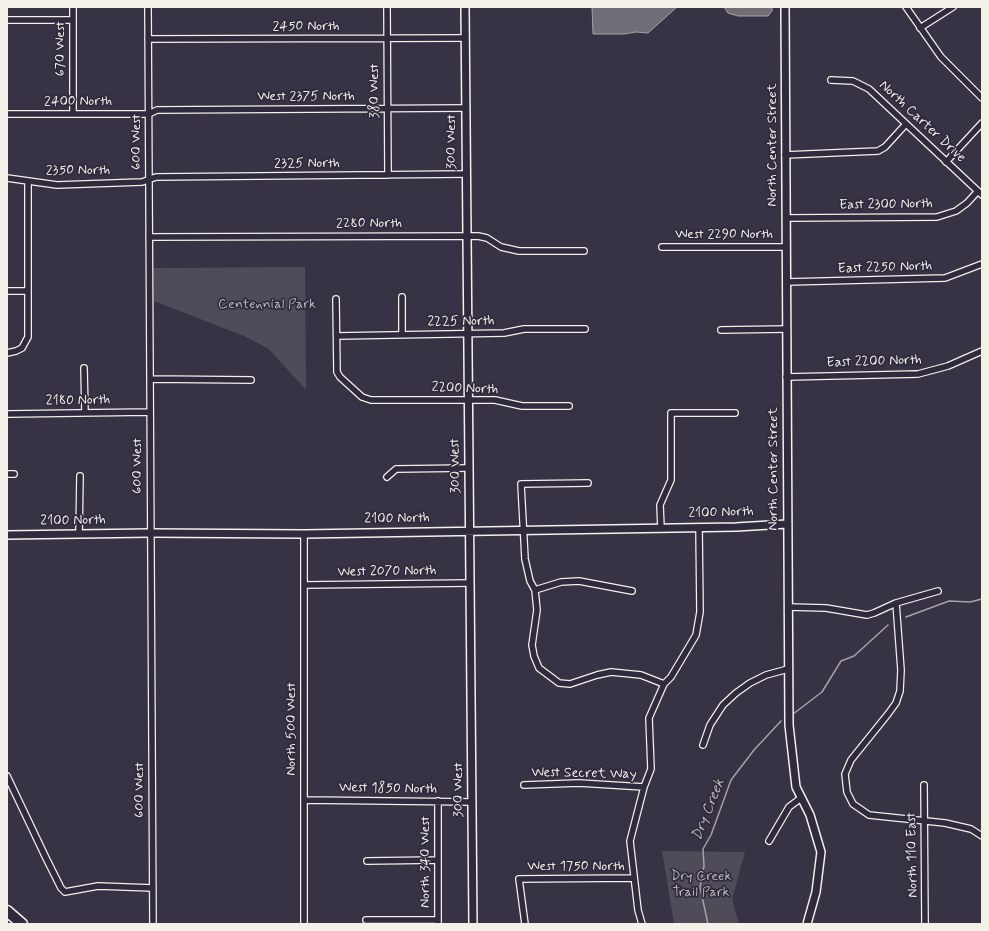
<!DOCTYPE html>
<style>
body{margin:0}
#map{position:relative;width:989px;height:931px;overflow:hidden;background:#373244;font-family:Mynerve,sans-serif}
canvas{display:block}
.frame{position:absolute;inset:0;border:8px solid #f4f1e8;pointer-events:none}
</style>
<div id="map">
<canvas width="989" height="931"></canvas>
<div class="frame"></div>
</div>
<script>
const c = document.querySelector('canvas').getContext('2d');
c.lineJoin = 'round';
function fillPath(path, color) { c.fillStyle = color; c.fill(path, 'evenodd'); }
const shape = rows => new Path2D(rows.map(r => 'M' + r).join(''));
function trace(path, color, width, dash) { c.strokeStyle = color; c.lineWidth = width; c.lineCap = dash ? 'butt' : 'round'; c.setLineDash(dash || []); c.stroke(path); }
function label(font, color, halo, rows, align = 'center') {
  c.font = font + ' Mynerve,sans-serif'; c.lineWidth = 3.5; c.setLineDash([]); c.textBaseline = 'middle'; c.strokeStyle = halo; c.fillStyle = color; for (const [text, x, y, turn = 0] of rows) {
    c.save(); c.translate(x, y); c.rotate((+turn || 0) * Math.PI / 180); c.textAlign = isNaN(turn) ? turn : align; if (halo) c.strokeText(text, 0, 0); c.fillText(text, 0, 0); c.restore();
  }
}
const green = shape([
 [305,267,306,390,269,349,244,336,154,301,154,268],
 [662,851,745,852,732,899,739,924,674,924]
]);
const water = shape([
 [592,7,677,7,648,33,636,32,624,34,593,34,592,7],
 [724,7,772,7,772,11,768,16,738,16,728,13,724,7]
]);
const stream = shape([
 [906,617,949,601,970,602,982,599],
 [793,714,822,692,841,661,854,656,888,625],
 [708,924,700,887,704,866,703,849,711,835,731,780,754,750,781,721]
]);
const minor = shape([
 [73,7,73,114],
 [148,7,153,924],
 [387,7,388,175],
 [906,7,941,57,982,98],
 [7,20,73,20],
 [920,28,953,7],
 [148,39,465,38],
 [831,80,853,81,869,89,982,195],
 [7,114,149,114,157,110,465,108],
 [785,155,878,151,885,147,906,124],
 [946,162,982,123],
 [7,178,57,185,142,182,156,177,465,174],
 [786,218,937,217,956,211,967,203,978,191],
 [149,237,478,236,487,238,501,247,519,251,584,251],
 [662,247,786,247],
 [786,282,945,278,982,264],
 [7,291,28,291],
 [402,297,402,335],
 [336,299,337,372,340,377,362,397,371,400,495,400,522,406,569,406],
 [721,330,786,329],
 [337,336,504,333,524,329,585,329],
 [7,353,16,351,22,348,28,337,28,182],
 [84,368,85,413],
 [786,377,918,374,948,366,982,351],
 [150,379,251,380],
 [7,414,150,412],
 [7,474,14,474],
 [387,477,396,469,469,468],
 [588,483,521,484,525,559,530,581,535,590,537,610,532,645,534,656,539,668,559,683,570,684,597,675,611,672,641,675,664,684],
 [661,528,660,505,671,480,671,413,735,413],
 [79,534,80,476],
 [304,534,304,924],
 [304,585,470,583],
 [535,590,561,582,579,581,632,591],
 [896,603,901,670,900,691,896,703,888,714,851,760,845,774,847,792,853,804,869,815,945,823,971,829,982,836],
 [788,607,826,608,867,615,874,613,896,603,938,591],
 [703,745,710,725,723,705,736,693,750,683,766,675,788,669],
 [7,776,46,858,61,888,65,892,98,886,153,888],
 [524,785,579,783,644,787],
 [924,785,925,924],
 [304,800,472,802],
 [438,801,438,924],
 [769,841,789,807,801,798],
 [367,861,437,860],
 [366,920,438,920],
 [525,924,519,879,634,878],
 [642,924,638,910,630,841,644,787,651,769,649,718,664,684,671,677,696,635,700,612,699,527]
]);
const tertiary = shape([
 [465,7,473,924],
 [785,7,789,725,796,787,810,815,821,852,816,892,807,924],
 [7,535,150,533,304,534,736,527,787,524]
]);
const motorway = shape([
 [7,911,22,924]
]);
const streetNames = [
 ["2450 North",306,27],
 ["670 West",61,49,-90],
 ["380 West",375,91,-90],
 ["West 2375 North",306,97],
 ["2400 North",78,102],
 ["North Carter Drive",922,122,43],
 ["600 West",137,142,-90],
 ["300 West",452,142,-90],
 ["North Center Street",773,145,-90],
 ["2325 North",307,164],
 ["2350 North",78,171],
 ["East 2300 North",886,205,-1],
 ["2280 North",369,224],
 ["West 2290 North",724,235],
 ["East 2250 North",885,268,-2],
 ["2225 North",461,322,-1],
 ["East 2200 North",874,362,-2],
 ["2200 North",465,389,2],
 ["2180 North",78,401,-1],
 ["600 West",138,466,-90],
 ["300 West",456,466,-91],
 ["North Center Street",774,469,-90],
 ["2100 North",721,513,-2],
 ["2100 North",397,519,-1],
 ["2100 North",73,521,-1],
 ["West 2070 North",387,572,-1],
 ["North 500 West",292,729,-90],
 ["West Secret Way",584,774,1],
 ["West 1850 North",388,789,1],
 ["600 West",140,790,-90],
 ["300 West",459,790,-90],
 ["North 110 East",913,855,-91],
 ["North 340 West",426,862,-90],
 ["West 1750 North",576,867]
];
const parkNames = [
 ["Centennial Park",267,305],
 ["Dry Creek",701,877],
 ["Trail Park",701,893]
];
const waterNames = [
 ["Dry Creek",709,810,-68]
];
fillPath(green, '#504b59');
fillPath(water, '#726e77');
trace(water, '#a6a2a4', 1);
trace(stream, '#a6a2a4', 1.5);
trace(minor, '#f4f1e8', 8);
trace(tertiary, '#f4f1e8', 10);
trace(motorway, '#f4f1e8', 13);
trace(minor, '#2f2a3d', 5.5);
trace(tertiary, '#2f2a3d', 7);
trace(motorway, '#2f2a3d', 10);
label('14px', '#f4f1e8', '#2f2a3d', streetNames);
label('14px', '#bbb7b6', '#2f2a3d', parkNames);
label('italic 15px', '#bab6b5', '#2f2a3d', waterNames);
</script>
